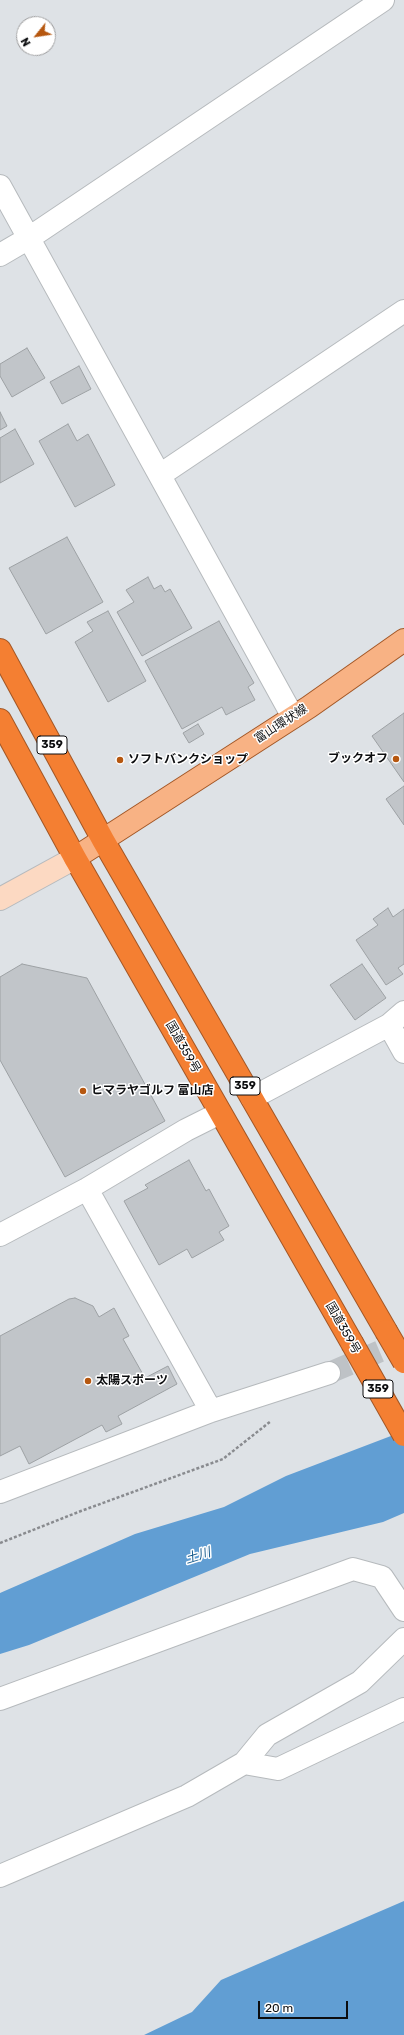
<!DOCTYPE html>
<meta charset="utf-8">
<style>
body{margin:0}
#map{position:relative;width:404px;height:2035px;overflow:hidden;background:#dee2e6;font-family:Rubik,sans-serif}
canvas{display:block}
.north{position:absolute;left:16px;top:16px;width:40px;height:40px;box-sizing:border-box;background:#fff;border:1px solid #9e9e9f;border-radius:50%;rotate:240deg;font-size:11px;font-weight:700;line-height:16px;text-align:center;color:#0c0d0f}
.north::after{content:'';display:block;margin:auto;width:14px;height:18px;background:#b6570f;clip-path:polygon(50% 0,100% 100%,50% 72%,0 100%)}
.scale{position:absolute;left:258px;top:2001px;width:90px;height:18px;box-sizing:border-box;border:2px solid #0c0d0f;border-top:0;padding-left:5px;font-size:12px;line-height:14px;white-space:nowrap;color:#0c0d0f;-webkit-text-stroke:3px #fff;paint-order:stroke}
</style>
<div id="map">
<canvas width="404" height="2035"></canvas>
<div class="north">N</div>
<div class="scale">20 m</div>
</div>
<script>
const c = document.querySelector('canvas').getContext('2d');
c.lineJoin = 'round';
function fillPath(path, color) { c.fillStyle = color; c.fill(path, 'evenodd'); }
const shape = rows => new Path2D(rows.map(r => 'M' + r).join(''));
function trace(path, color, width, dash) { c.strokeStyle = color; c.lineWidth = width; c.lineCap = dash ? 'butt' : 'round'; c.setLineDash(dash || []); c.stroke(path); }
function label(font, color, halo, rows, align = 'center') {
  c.font = font + ' Rubik,"Noto Sans JP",sans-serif'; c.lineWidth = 3; c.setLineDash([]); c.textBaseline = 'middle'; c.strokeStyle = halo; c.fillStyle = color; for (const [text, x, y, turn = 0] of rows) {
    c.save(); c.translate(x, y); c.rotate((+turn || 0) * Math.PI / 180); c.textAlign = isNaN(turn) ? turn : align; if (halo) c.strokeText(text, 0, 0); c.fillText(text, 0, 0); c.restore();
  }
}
const water = shape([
 [404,1431,404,1513,383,1522,250,1554,29,1645,0,1654,0,1593,135,1534,224,1507,286,1476],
 [404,1901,404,2035,144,2035,192,2012,221,1980]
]);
const building = shape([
 [27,348,45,378,12,397,0,376,0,364,27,348],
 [79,366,91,389,62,404,50,382,79,366],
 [0,412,7,426,0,430,0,412],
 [68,424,77,441,88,434,115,485,75,507,39,441,68,424],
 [15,429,34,464,0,483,0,438,15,429],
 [67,537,103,602,46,634,9,568,67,537],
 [148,577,154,589,161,585,165,592,170,589,192,628,142,656,117,612,134,602,126,590,148,577],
 [108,611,146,681,108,702,75,642,93,631,87,622,108,611],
 [219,621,254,683,248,687,255,700,226,715,222,707,182,729,145,661,219,621],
 [404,713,404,782,372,736,404,713],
 [198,724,204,734,189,743,183,733,198,724],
 [404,786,404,825,386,799,404,786],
 [388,908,393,917,404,909,404,964,398,968,403,974,386,985,356,940,378,925,373,919,388,908],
 [22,964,87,978,165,1121,65,1177,0,1060,0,977,22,964],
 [362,964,386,998,355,1020,330,985,362,964],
 [189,1160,206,1191,209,1189,229,1226,219,1232,224,1240,192,1258,187,1249,159,1265,124,1201,148,1188,145,1185,189,1160],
 [75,1298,93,1306,99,1317,114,1308,129,1336,123,1339,145,1378,168,1366,177,1384,118,1416,122,1424,106,1432,102,1425,29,1464,20,1446,0,1456,0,1336,69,1299,75,1298]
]);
const streetTunnel = shape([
 [329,1373,404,1341]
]);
const path = shape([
 [0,1543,81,1511,223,1459,271,1421]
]);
const street = shape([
 [0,186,293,717],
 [0,255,29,238,383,0],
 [160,475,404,311],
 [389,1025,404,1052],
 [252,1098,389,1025,404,1012],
 [87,1189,211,1411],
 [0,1235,87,1189,186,1130,220,1113],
 [0,1492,211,1411,329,1373],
 [0,1699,353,1569,382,1577,404,1610],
 [244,1763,278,1769,404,1709],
 [0,1876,187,1796,244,1763,267,1735,360,1682,404,1639]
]);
const secondary = shape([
 [0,899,75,858]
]);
const primary = shape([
 [75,858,309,707,404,640]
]);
const highway = shape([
 [0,650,103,840,386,1331],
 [0,720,75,858,352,1343]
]);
const highwayBridge = shape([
 [386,1331,404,1362],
 [352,1343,404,1435]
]);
const markers = [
 [396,759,4,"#b6570f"],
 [120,760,4,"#b6570f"],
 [83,1091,4,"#b6570f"],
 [88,1381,4,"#b6570f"]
];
const shields = [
 [52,745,30],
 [245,1086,30],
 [378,1389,30]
];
const shieldNames = [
 ["359",52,745],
 ["359",245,1086],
 ["359",378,1389]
];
const streetNames = [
 ["富山環状線",281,724,-33],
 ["国道359号",183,1047,60],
 ["国道359号",343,1328,60]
];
const poiNames = [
 ["ブックオフ",388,759,"right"],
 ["ソフトバンクショップ",128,760],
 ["ヒマラヤゴルフ 富山店",91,1091],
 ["太陽スポーツ",96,1381]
];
const waterNames = [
 ["土川",198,1556,-17]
];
fillPath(water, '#619ed3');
fillPath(building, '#c1c5c9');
trace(building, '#9da1a4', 1);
trace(streetTunnel, '#bec2c6', 22, [22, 11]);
trace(street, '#b6babd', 24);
trace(secondary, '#b6babd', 24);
trace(primary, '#a35726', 24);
trace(highway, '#a35726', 24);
trace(path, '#898b8f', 2.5, [3, 2]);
trace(street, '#fff', 22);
trace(secondary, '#fcd9c2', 22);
trace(primary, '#f8b284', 22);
trace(highway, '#f47f32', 22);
trace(highwayBridge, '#a35726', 24, []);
trace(highwayBridge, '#f47f32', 22);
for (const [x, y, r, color] of markers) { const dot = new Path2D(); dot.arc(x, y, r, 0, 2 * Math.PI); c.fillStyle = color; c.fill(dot); trace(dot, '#fff', 1.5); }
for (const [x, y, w] of shields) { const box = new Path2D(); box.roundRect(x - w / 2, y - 9, w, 18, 3); c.fillStyle = '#fff'; c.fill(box); trace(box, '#0c0d0f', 1); }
label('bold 11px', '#0c0d0f', null, shieldNames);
label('12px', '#0c0d0f', '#fff', streetNames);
label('bold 12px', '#0c0d0f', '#fff', poiNames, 'left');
label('italic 13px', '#185c8e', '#fff', waterNames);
</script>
